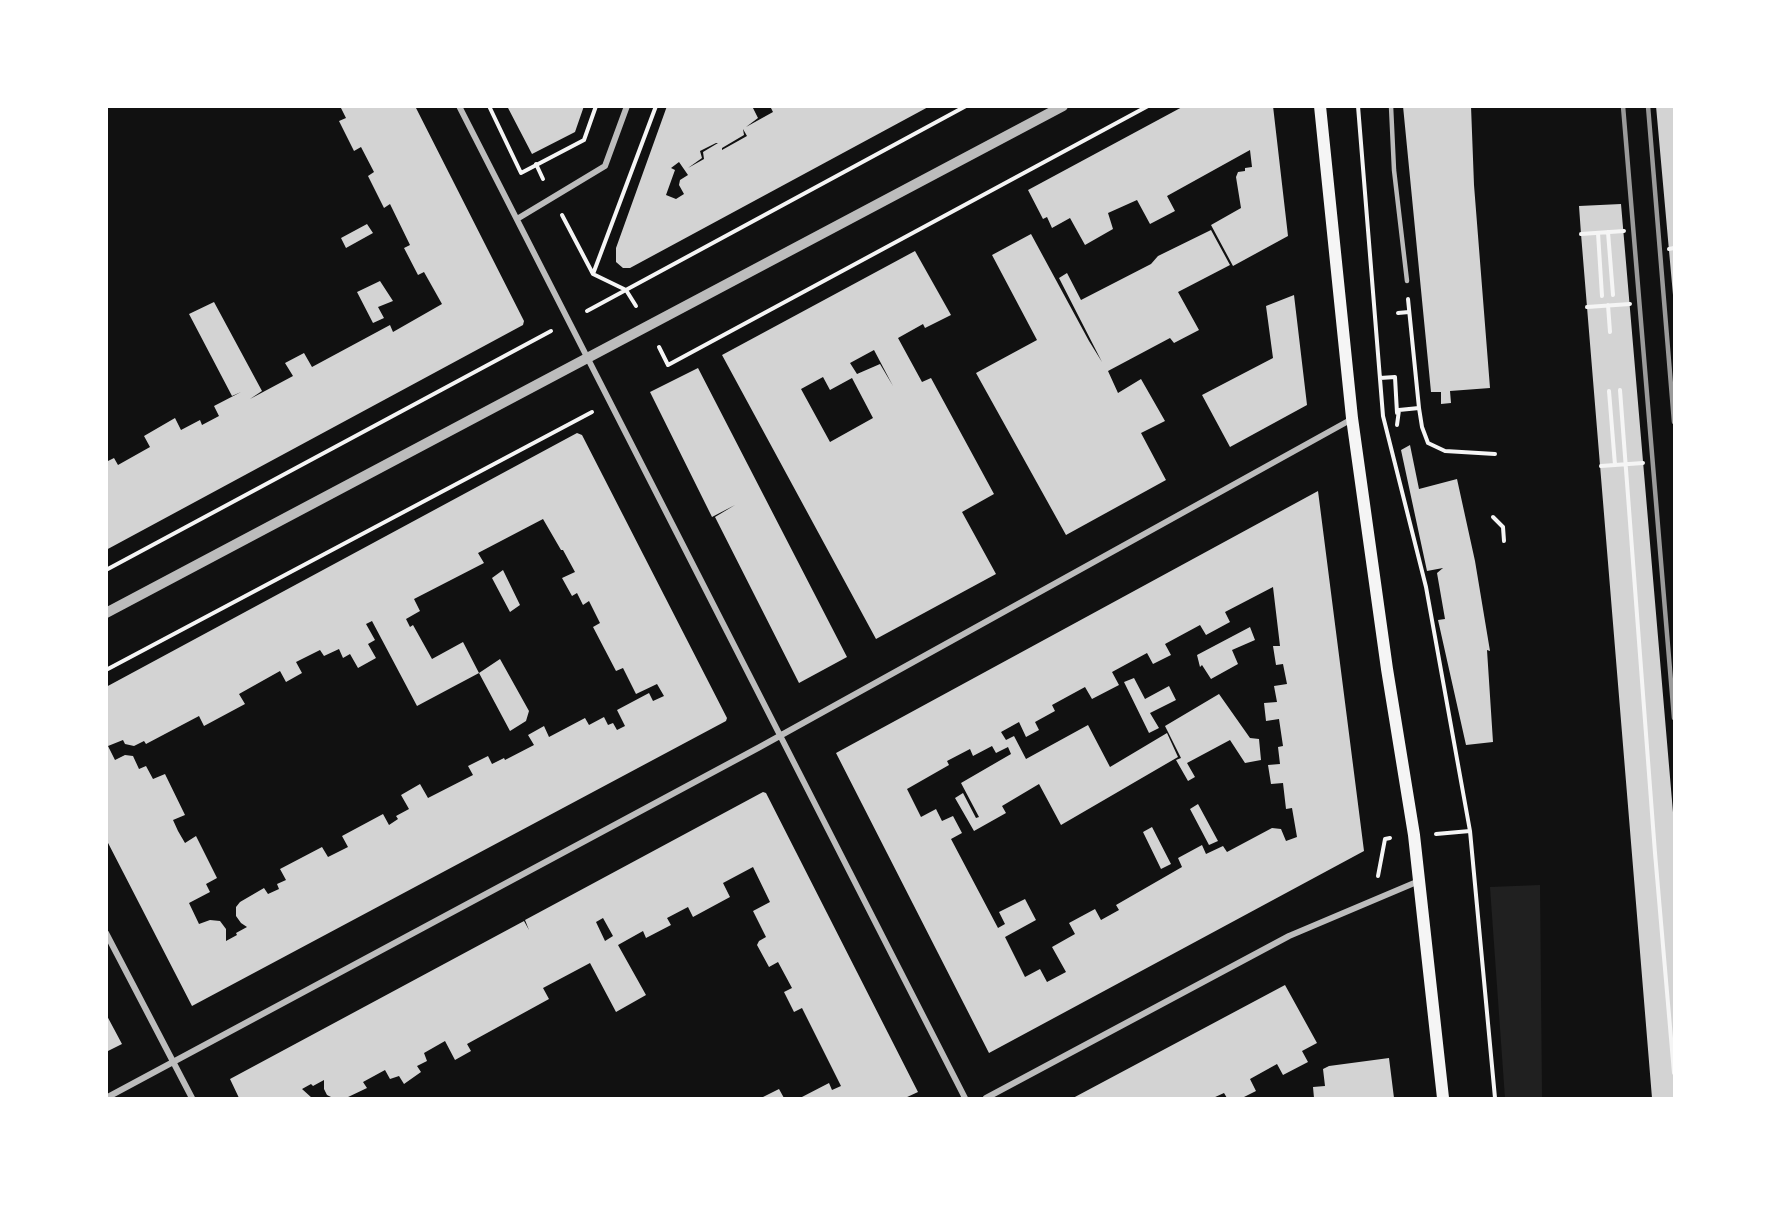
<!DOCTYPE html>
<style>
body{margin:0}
#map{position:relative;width:1781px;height:1205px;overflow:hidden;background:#111;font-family:"DM Sans",sans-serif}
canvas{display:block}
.frame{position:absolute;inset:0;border:108px solid #fff;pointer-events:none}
</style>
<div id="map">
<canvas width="1781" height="1205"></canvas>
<div class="frame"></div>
</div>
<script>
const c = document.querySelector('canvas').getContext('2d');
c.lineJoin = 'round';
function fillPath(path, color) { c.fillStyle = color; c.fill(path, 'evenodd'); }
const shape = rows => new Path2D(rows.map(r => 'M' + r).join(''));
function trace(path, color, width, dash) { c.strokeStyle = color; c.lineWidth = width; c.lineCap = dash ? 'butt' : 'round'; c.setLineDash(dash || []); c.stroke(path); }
const green = shape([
 [1540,885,1542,1098,1505,1098,1490,887]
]);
const building = shape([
 [340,106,415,106,524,321,523,325,106,550,106,462,114,458,118,465,150,447,144,436,175,418,181,430,200,420,202,425,219,416,214,406,241,392,232,396,189,314,214,302,262,391,250,399,293,376,285,363,304,353,312,367,390,325,393,332,442,304,424,272,418,275,404,248,410,245,390,204,384,208,368,176,374,172,361,147,354,151,339,121,346,118],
 [507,106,584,106,575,132,532,154],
 [667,106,752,106,758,118,746,127,773,112,770,106,930,106,630,268,623,268,616,262,616,248],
 [743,129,747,136,722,150,722,148,744,135],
 [716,143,718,143,703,152,704,159,688,168,702,158,700,151],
 [679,162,688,175,680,180,679,185,684,194,676,199,666,195,675,170,671,168],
 [1184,106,1273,106,1288,236,1233,266,1211,225,1241,208,1236,177,1238,172,1245,171,1245,168,1252,167,1250,150,1167,196,1175,211,1150,224,1137,200,1108,213,1113,229,1085,245,1070,218,1052,228,1047,217,1043,219,1028,190],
 [1403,106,1471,106,1474,185,1490,388,1450,391,1451,403,1441,404,1441,392,1431,392],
 [1656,106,1674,106,1674,295,1673,295],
 [1621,204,1674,824,1674,1098,1652,1098,1581,234,1579,206],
 [367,224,373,233,346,248,341,238],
 [1211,230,1230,265,1178,292,1199,330,1174,343,1170,338,1108,371,1118,393,1141,379,1165,421,1141,433,1166,480,1066,535,976,373,1037,340,992,255,1031,234,1089,341,1102,362,1059,278,1067,273,1081,300,1151,264,1158,256],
 [915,251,951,315,925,328,923,324,898,338,922,382,931,378,994,494,962,512,996,574,876,639,722,355],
 [874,350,893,386,880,364,857,374,850,363],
 [823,377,830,390,852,378,873,418,830,442,801,389],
 [380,281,393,301,378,307,384,318,373,323,357,292],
 [1294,295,1307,405,1230,447,1202,395,1273,358,1266,306],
 [698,368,847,657,799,683,715,517,735,505,712,517,650,392],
 [577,433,582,435,727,718,726,721,192,1006,106,839,106,687],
 [543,519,561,550,563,550,575,572,562,578,572,596,577,593,583,605,589,601,600,623,593,627,616,671,623,668,636,694,657,684,664,696,653,701,649,693,617,710,625,726,617,730,613,723,608,725,604,717,589,725,585,718,549,737,544,726,528,735,534,745,505,760,504,758,492,764,488,756,468,766,473,775,428,798,420,784,401,795,409,809,396,816,398,819,389,825,383,814,342,836,348,847,328,857,322,847,280,869,286,880,277,884,279,889,268,894,264,888,240,902,236,907,236,916,241,923,247,927,236,933,237,935,226,941,226,929,220,921,210,920,199,924,189,903,210,892,206,884,217,878,196,836,185,843,178,831,173,820,185,815,165,774,153,779,146,766,139,769,133,756,125,755,115,760,108,746,123,740,125,744,134,746,144,741,146,744,199,716,204,726,245,704,239,694,280,671,286,682,302,673,296,662,320,650,324,656,339,649,343,658,350,654,358,668,376,658,368,644,375,640,366,624,372,621,417,706,479,673,463,642,432,659,413,625,410,627,406,619,420,611,414,599,484,563,478,553],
 [1410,445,1419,489,1457,479,1475,561,1490,651,1487,650,1493,742,1466,745,1438,620,1445,619,1437,573,1443,568,1427,571,1401,450],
 [1318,491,1364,851,989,1053,836,753],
 [1273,587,1280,646,1273,646,1276,665,1283,664,1287,684,1274,686,1277,702,1264,703,1266,721,1279,719,1283,746,1278,747,1280,764,1268,765,1271,784,1283,783,1286,809,1292,808,1297,837,1286,841,1281,829,1272,828,1227,852,1223,846,1206,854,1202,845,1178,858,1182,867,1116,905,1119,910,1101,920,1095,909,1069,923,1075,934,1052,947,1066,972,1047,982,1040,969,1025,977,1005,937,1036,920,1025,899,999,912,1005,924,998,928,951,839,962,833,953,816,942,821,936,809,921,817,907,789,949,765,947,761,970,749,973,756,992,746,996,753,1008,747,1011,754,961,783,979,817,976,818,963,793,955,798,974,831,1006,813,1002,806,1039,784,1061,825,1178,757,1167,733,1110,767,1088,725,1026,759,1014,736,1006,740,1001,732,1019,722,1026,737,1039,730,1035,722,1055,711,1052,705,1085,687,1092,699,1119,685,1112,672,1147,653,1153,664,1171,655,1165,644,1200,625,1206,635,1230,622,1225,612],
 [503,570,520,605,510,612,492,578],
 [1250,627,1255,640,1232,650,1238,664,1211,679,1202,665,1200,667,1197,655],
 [500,659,529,711,526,721,510,731,479,673],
 [1134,678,1145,699,1169,686,1176,700,1150,713,1159,728,1149,733,1124,682],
 [1219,694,1250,738,1259,739,1261,760,1245,763,1230,740,1187,763,1195,777,1188,781,1176,760,1181,758,1165,726],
 [763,792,766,793,918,1092,905,1098,800,1098,829,1083,832,1090,841,1086,802,1008,794,1012,784,992,792,988,778,962,769,967,757,945,759,941,766,937,753,911,770,902,753,867,723,883,730,897,693,917,688,907,667,918,671,925,646,938,643,931,618,945,646,995,616,1012,590,963,543,988,549,999,467,1044,471,1051,455,1060,445,1041,424,1053,427,1061,417,1066,421,1072,404,1084,399,1076,390,1079,385,1070,363,1082,367,1088,346,1098,333,1098,327,1095,324,1089,324,1080,313,1086,311,1084,302,1089,312,1098,239,1098,230,1079,524,921,529,930,525,920],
 [603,918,613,936,605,941,596,922],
 [1198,804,1218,841,1209,845,1190,809],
 [1152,827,1171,864,1161,869,1143,832],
 [1285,985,1317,1043,1302,1051,1308,1062,1283,1075,1277,1064,1250,1079,1256,1091,1242,1098,1227,1098,1224,1093,1213,1098,1073,1098],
 [106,1014,122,1044,106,1052],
 [1389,1058,1394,1098,1314,1098,1313,1087,1325,1086,1323,1069,1329,1066],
 [779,1089,784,1098,761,1098]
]);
const path = shape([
 [489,106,521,173,584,140,596,106],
 [1358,106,1383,416,1426,587,1470,831],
 [536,164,543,179],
 [562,215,593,274,656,106],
 [1608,232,1613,295],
 [1598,233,1602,296],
 [1581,234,1624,231],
 [1669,249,1674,248],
 [593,274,626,290,636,306],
 [1608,305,1610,332],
 [1587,307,1630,304],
 [587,311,966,106],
 [1398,313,1409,312],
 [659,347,668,365,1148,106],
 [1380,378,1395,377,1397,413],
 [1620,390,1655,853,1674,1073],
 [1609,391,1615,465],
 [1419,408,1422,427,1428,443,1445,451,1495,454],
 [1397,425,1399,410,1419,408,1408,299],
 [1601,466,1643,463],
 [1493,517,1503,527,1504,541],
 [106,570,551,331],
 [106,670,592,412],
 [1436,834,1470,831,1495,1098],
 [1378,876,1385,839,1390,838]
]);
const service = shape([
 [1391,106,1394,170,1407,281]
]);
const minor = shape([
 [459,106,965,1098],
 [517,219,605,166,627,106],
 [106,933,192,1098],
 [106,1098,758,748,1352,419],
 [986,1098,1289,936,1419,881]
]);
const tertiary = shape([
 [106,613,1063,106]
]);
const secondary = shape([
 [1320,106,1352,418,1387,669,1414,835,1443,1098]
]);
const rail = shape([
 [1623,106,1674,718],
 [1648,106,1674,422]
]);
fillPath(green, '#202020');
fillPath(building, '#d3d3d3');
trace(path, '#f5f5f5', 4);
trace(service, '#bcbcbc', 4.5);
trace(minor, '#bcbcbc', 6);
trace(tertiary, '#bcbcbc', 10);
trace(secondary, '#f5f5f5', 12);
trace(rail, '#9a9a9a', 4.5);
</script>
